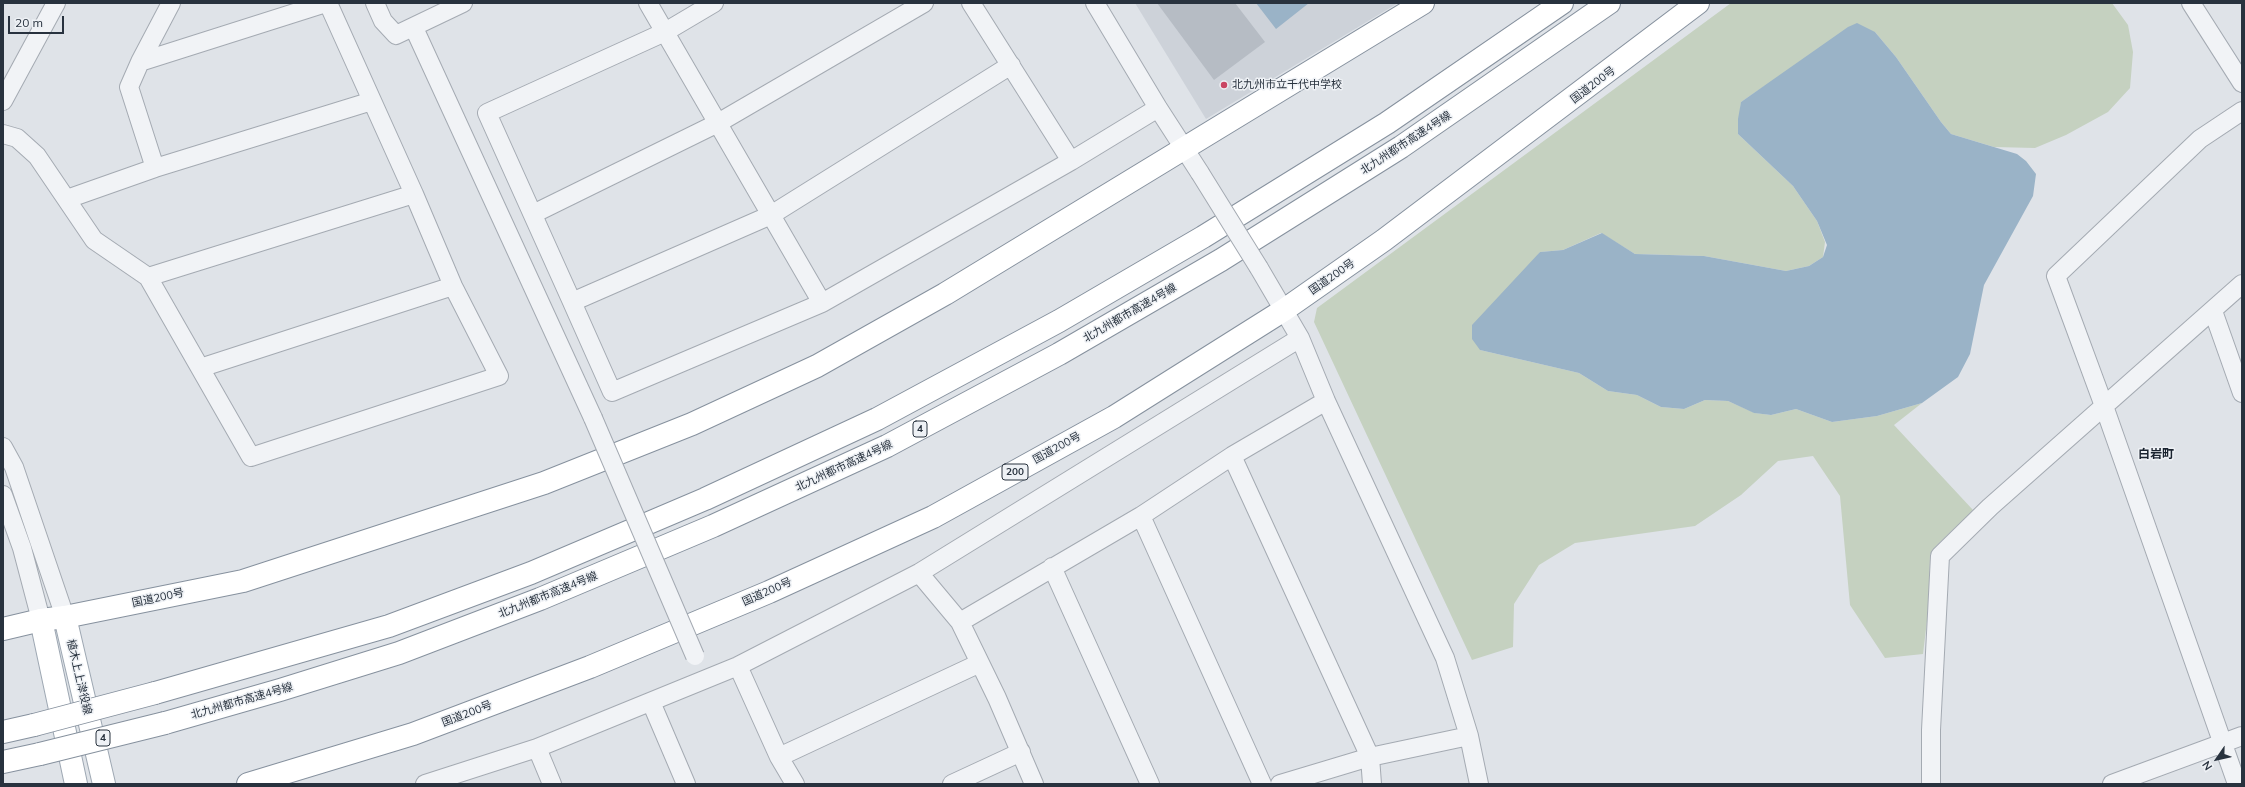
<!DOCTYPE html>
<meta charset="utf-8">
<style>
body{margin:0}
#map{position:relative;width:2245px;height:787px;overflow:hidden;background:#dfe3e8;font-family:Mulish,sans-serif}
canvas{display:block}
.frame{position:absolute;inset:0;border:4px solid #28323e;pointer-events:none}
.north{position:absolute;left:2197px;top:739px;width:40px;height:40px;-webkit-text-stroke:3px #eef1f5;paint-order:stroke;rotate:236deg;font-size:11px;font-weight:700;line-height:16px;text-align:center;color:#28323e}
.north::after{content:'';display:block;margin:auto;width:14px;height:18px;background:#28323e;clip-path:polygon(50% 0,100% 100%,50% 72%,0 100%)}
.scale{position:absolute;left:8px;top:16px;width:56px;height:18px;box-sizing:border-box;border:2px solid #28323e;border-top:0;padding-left:5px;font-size:12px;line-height:14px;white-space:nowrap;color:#28323e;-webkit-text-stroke:3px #eef1f5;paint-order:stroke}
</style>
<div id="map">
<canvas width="2245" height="787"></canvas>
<div class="frame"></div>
<div class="north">N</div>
<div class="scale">20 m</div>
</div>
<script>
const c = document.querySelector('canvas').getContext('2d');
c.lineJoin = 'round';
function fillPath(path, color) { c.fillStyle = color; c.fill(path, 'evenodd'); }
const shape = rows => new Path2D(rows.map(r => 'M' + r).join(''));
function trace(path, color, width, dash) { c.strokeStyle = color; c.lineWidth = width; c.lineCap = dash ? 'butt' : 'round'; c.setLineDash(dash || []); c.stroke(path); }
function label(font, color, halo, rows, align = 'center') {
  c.font = font + ' Mulish,"Noto Sans JP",sans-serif'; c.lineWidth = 3; c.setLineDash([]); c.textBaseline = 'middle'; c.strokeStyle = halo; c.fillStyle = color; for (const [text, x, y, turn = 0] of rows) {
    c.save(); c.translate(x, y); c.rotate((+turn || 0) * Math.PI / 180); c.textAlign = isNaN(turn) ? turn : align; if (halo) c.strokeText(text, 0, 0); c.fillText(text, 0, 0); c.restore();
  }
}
const built = shape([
 [1135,3,1398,3,1206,119]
]);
const green = shape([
 [1731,3,2112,3,2128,25,2133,52,2130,88,2108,112,2066,135,2035,148,1994,147,1951,134,1941,122,1896,57,1875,32,1763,87,1741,102,1738,134,1793,186,1817,221,1825,242,1823,257,1809,266,1786,271,1704,256,1635,254,1601,233,1563,250,1540,252,1480,350,1579,373,1608,391,1637,395,1661,407,1684,409,1705,400,1728,401,1755,413,1771,415,1796,409,1832,422,1877,416,1922,403,1894,425,1973,510,1935,547,1930,555,1929,604,1923,654,1885,658,1850,605,1840,496,1813,456,1778,461,1741,495,1695,526,1575,543,1539,565,1514,604,1513,647,1472,660,1314,322,1317,308]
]);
const water = shape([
 [1256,3,1309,3,1276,29],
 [1857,23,1875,32,1896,57,1941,122,1951,134,2017,154,2026,161,2036,174,2033,196,1984,285,1970,354,1958,377,1922,403,1877,416,1832,422,1796,409,1771,415,1754,413,1728,401,1705,400,1684,409,1661,407,1637,395,1608,391,1579,373,1480,350,1472,339,1472,325,1540,252,1563,250,1602,233,1635,254,1704,256,1786,271,1809,266,1823,257,1827,245,1817,221,1793,186,1738,134,1738,119,1741,102,1848,27]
]);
const building = shape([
 [1157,3,1235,3,1265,42,1214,80]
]);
const minor = shape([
 [375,3,383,21,396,35,463,3],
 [648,3,822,303,1071,161,1158,108],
 [714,3,665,32,487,113,572,302,771,215,1011,65],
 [971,3,1071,161],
 [1095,3,1158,108,1200,173],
 [2191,3,2242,83],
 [414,28,593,418],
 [140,62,171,3],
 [3,101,56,3],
 [3,134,17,138,37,156,94,240,148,277,251,457,499,376,453,286,414,194,328,3],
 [155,168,372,101],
 [67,199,155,168,129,87,140,62,326,3],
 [533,214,718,123,924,3],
 [1259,268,1300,338,1326,401,1445,658,1469,736,1479,784],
 [148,277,414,194],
 [572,302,612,392,822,303],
 [2213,311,2242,393],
 [200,368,453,286],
 [3,447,14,467,65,617],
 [1232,456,1370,757,1372,784],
 [3,495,22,548,41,620],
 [1141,516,1262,784],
 [1052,567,1150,784],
 [919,573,960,622,997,698,1034,784],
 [960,622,1141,516,1232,456,1326,401],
 [738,666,779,757,795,784],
 [651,702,686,784],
 [537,748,552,784],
 [779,757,980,663],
 [425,784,537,748,738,666,919,573,1300,338],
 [952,784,1021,752],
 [1280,784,1370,757,1469,736],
 [1931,784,1931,730,1940,556,1990,507,2242,284],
 [2112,784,2242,736],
 [2237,784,2104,406,2056,276,2200,139,2242,111]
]);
const major = shape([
 [65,617,104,784],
 [41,620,76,784]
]);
const highway = shape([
 [3,629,41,620,65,617,243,581,544,483,692,424,817,366,945,294,1423,3],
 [155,693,389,626,531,573,705,499,877,419,1059,321,1203,237,1387,123,1562,3],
 [165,723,280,690,399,653,540,599,713,526,887,446,1059,354,1221,260,1401,147,1609,3],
 [3,732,34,725],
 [3,762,40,754],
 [248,784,413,734,590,667,769,592,933,517,1114,417,1284,310,1384,240,1698,3]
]);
const minorBridge = shape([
 [1200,173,1259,268],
 [593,418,695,656]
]);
const highwayBridge = shape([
 [34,725,155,693],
 [40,754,165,723]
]);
const markers = [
 [1224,85,4,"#ca4663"]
];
const shields = [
 [920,429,14],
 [1015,472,26],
 [103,738,14]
];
const shieldNames = [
 ["4",920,429],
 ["200",1015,472],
 ["4",103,738]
];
const poiNames = [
 ["北九州市立千代中学校",1232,85]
];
const streetNames = [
 ["国道200号",1593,85,-37],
 ["北九州都市高速4号線",1406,143,-33],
 ["国道200号",1332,277,-35],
 ["北九州都市高速4号線",1130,313,-30],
 ["国道200号",1057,448,-29],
 ["北九州都市高速4号線",844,466,-25],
 ["国道200号",767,592,-24],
 ["北九州都市高速4号線",548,595,-22],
 ["国道200号",158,598,-12],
 ["植木上上津役線",79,677,77],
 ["北九州都市高速4号線",242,701,-16],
 ["国道200号",467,714,-21]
];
const neighbourhoodNames = [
 ["白岩町",2156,454]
];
fillPath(built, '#cdd2d9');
fillPath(green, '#c5d1c0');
fillPath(water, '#9ab3c7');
fillPath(building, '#b6bcc4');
trace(minor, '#a4aab2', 20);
trace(major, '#9ea8b3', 24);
trace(highway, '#86919e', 24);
trace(minor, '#f1f3f6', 18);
trace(major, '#fff', 22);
trace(highway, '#fff', 22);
trace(minorBridge, '#a4aab2', 20, []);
trace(highwayBridge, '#86919e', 24, []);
trace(minorBridge, '#f1f3f6', 18);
trace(highwayBridge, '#fff', 22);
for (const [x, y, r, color] of markers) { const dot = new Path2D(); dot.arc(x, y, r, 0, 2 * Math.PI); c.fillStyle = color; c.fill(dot); trace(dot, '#eef1f5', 1.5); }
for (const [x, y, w] of shields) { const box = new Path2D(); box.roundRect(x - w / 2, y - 8, w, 16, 3); c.fillStyle = '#eef1f5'; c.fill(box); trace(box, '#28323e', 1); }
label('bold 10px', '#28323e', null, shieldNames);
label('11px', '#28323e', '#eef1f5', poiNames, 'left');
label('11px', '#28323e', '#eef1f5', streetNames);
label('bold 12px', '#1a232f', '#eef1f5', neighbourhoodNames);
</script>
